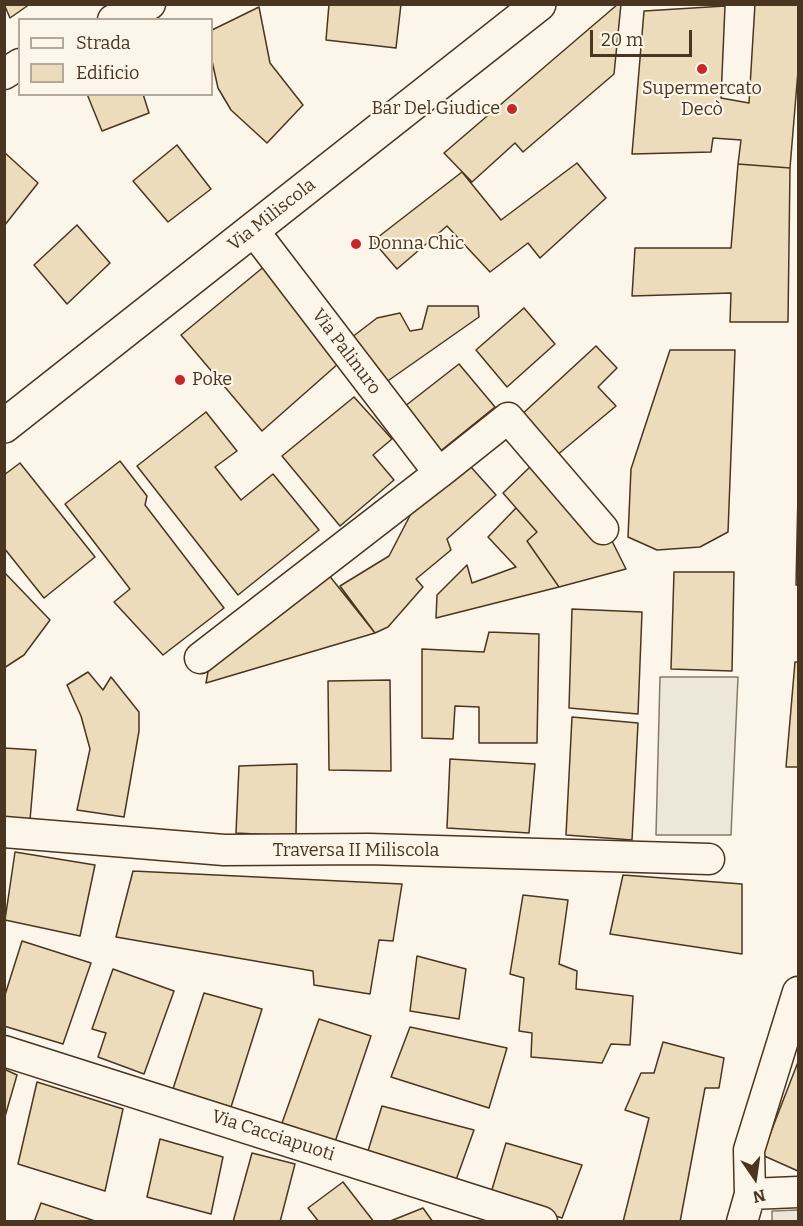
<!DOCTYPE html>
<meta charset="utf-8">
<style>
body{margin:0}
#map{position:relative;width:803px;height:1226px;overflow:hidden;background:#fbf6e9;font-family:Bitter,serif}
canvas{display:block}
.frame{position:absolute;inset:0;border:6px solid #4a3520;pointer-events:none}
.legend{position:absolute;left:18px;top:18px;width:195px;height:78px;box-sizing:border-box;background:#fbf6e9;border:2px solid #b4a999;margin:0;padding:8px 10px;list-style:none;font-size:18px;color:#4a3520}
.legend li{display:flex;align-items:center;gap:12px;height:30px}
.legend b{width:30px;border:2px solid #b4a999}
.north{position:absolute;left:725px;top:1148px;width:60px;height:60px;-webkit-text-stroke:4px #fbf6e9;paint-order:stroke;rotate:167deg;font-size:16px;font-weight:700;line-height:24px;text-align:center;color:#4a3520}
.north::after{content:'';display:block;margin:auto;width:21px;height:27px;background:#4a3520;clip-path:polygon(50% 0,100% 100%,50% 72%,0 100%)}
.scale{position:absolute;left:590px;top:30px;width:102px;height:27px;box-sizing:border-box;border:3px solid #4a3520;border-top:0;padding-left:8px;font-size:18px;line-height:21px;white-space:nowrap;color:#4a3520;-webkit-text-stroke:4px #fbf6e9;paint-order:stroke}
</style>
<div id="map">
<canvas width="803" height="1226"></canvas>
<div class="frame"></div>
<ul class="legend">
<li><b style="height:8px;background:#fbf6e9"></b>Strada</li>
<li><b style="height:16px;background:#ecdcbc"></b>Edificio</li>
</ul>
<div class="north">N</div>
<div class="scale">20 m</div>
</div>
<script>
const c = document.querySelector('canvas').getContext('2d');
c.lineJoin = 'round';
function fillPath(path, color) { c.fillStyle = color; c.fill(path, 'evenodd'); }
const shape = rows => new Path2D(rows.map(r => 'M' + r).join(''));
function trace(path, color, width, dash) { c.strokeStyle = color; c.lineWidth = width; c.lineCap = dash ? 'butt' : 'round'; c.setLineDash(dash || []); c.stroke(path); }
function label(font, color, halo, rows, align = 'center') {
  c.font = font + ' Bitter,serif'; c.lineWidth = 4.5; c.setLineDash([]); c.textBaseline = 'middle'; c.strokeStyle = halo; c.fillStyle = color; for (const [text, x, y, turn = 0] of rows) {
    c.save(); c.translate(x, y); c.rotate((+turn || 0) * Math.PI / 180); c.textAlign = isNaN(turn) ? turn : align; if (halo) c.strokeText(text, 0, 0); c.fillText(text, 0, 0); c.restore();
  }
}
const green = shape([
 [798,1210,798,1221,772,1221,772,1211,798,1210]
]);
const parking = shape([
 [660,677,738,677,731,835,656,835,660,677]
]);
const building = shape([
 [4,4,30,4,10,18,4,4],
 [329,4,401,4,396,48,326,40,329,4],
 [618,4,621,4,614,74,523,152,515,143,472,182,444,153,618,4],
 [755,4,798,4,798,71,790,168,738,164,741,140,713,138,711,152,632,154,644,11,725,6,721,98,749,103,755,4],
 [259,7,270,63,303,105,267,143,231,110,218,88,212,61,212,30,259,7],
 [87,94,143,94,149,113,102,131,87,94],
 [177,145,211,189,168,222,133,181,177,145],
 [4,152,38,183,4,226,4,152],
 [577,163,606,198,540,258,528,243,490,272,447,226,397,269,373,241,462,172,501,220,577,163],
 [738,164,790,168,788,322,730,322,731,293,632,296,635,248,731,248,738,164],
 [77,225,110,263,67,304,34,265,77,225],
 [266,265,339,363,262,431,181,335,266,265],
 [428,306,478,306,479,317,382,385,347,341,377,318,400,313,410,331,422,329,428,306],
 [524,308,555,344,507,387,476,350,524,308],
 [596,346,617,368,598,387,616,406,556,456,519,417,596,346],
 [670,350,735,350,728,532,700,547,657,550,628,537,631,469,670,350],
 [459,364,495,407,438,453,400,410,459,364],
 [354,397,392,439,373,455,394,480,340,526,282,456,354,397],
 [206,412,237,451,215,467,241,500,273,474,319,530,238,595,137,466,206,412],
 [120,461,147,496,145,505,224,608,163,655,114,602,130,589,65,504,120,461],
 [20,463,95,557,44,598,4,548,4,475,20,463],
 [532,465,609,535,626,569,559,587,527,541,537,532,503,493,532,465],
 [471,467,496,495,447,539,451,550,416,579,423,587,388,627,375,633,340,586,389,556,416,504,471,467],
 [798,493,798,585,796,585,798,493],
 [516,508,537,532,527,541,559,587,436,618,437,595,467,565,472,583,516,567,488,537,516,508],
 [324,569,375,633,206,683,209,666,324,569],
 [4,572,50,620,24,655,4,668,4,572],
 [674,572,734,572,732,671,671,669,674,572],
 [572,609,642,612,638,714,569,708,572,609],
 [489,632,539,634,537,743,479,743,479,707,455,706,453,739,422,738,422,649,484,652,489,632],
 [795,662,798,662,798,767,786,767,795,662],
 [88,672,103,690,111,677,139,712,139,731,124,817,77,810,90,749,81,716,67,685,88,672],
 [390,680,391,771,329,770,328,681,390,680],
 [572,717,638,723,632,840,566,835,572,717],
 [4,748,36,750,30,820,4,817,4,748],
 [450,759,535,764,529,833,447,828,450,759],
 [297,764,296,836,236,833,239,766,297,764],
 [15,852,95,865,80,936,5,920,15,852],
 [133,871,402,884,393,941,379,940,370,994,314,985,313,971,116,937,133,871],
 [623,875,742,884,742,954,610,934,623,875],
 [523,895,568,900,559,964,577,971,576,989,633,996,630,1045,611,1044,602,1063,531,1057,532,1033,519,1031,524,978,510,974,523,895],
 [22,941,91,963,63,1044,4,1026,4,998,22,941],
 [417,956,466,969,459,1019,410,1011,417,956],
 [113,969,174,991,144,1074,98,1057,106,1033,92,1029,113,969],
 [204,993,262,1009,231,1107,173,1089,204,993],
 [319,1019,371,1036,335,1142,282,1123,319,1019],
 [410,1027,507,1048,489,1108,391,1077,410,1027],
 [663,1042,724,1058,719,1088,705,1088,680,1222,623,1222,649,1118,625,1110,641,1073,654,1073,663,1042],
 [798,1062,798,1171,762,1155,798,1062],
 [4,1069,17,1075,4,1120,4,1069],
 [37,1082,123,1109,105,1191,18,1164,37,1082],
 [382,1106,474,1130,456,1180,367,1154,382,1106],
 [160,1139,223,1157,211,1214,147,1197,160,1139],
 [506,1143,582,1165,562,1218,490,1196,506,1143],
 [252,1153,295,1164,280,1222,233,1222,252,1153],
 [343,1182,374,1222,319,1222,308,1208,343,1182],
 [41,1203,98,1222,34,1222,41,1203],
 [423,1208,433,1222,388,1222,423,1208]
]);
const street = shape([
 [113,20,150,4],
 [4,74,20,64],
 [253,230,439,473,508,418,603,529],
 [200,658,439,473],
 [4,832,224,850,369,849,709,859],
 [4,1051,542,1222],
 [750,1194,798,1192],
 [742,1222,750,1194,749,1150,798,992]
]);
const secondary = shape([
 [4,426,539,4]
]);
const markers = [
 [702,69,6,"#c62828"],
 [512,109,6,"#c62828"],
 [356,244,6,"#c62828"],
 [180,380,6,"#c62828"]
];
const poiNames = [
 ["Supermercato",702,89,"center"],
 ["Decò",702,110,"center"],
 ["Bar Del Giudice",500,109,"right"],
 ["Donna Chic",368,244],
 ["Poke",192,380]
];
const streetNames = [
 ["Via Miliscola",272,215,-38],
 ["Via Palinuro",346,352,53],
 ["Traversa II Miliscola",356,851],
 ["Via Cacciapuoti",273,1136,18]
];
fillPath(green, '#ede6d9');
trace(green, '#887966', 1.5);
fillPath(parking, '#ede7d9');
trace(parking, '#887966', 1.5);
fillPath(building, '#ecdcbc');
trace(building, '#4a3520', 1.5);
trace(street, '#4a3520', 33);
trace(secondary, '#4a3520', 36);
trace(street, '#fbf6e9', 30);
trace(secondary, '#fbf6e9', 33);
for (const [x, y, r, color] of markers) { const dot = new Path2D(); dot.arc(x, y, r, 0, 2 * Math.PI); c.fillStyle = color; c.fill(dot); trace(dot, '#fbf6e9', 2); }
label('18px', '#4a3520', '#fbf6e9', poiNames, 'left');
label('18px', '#4a3520', '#fbf6e9', streetNames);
</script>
